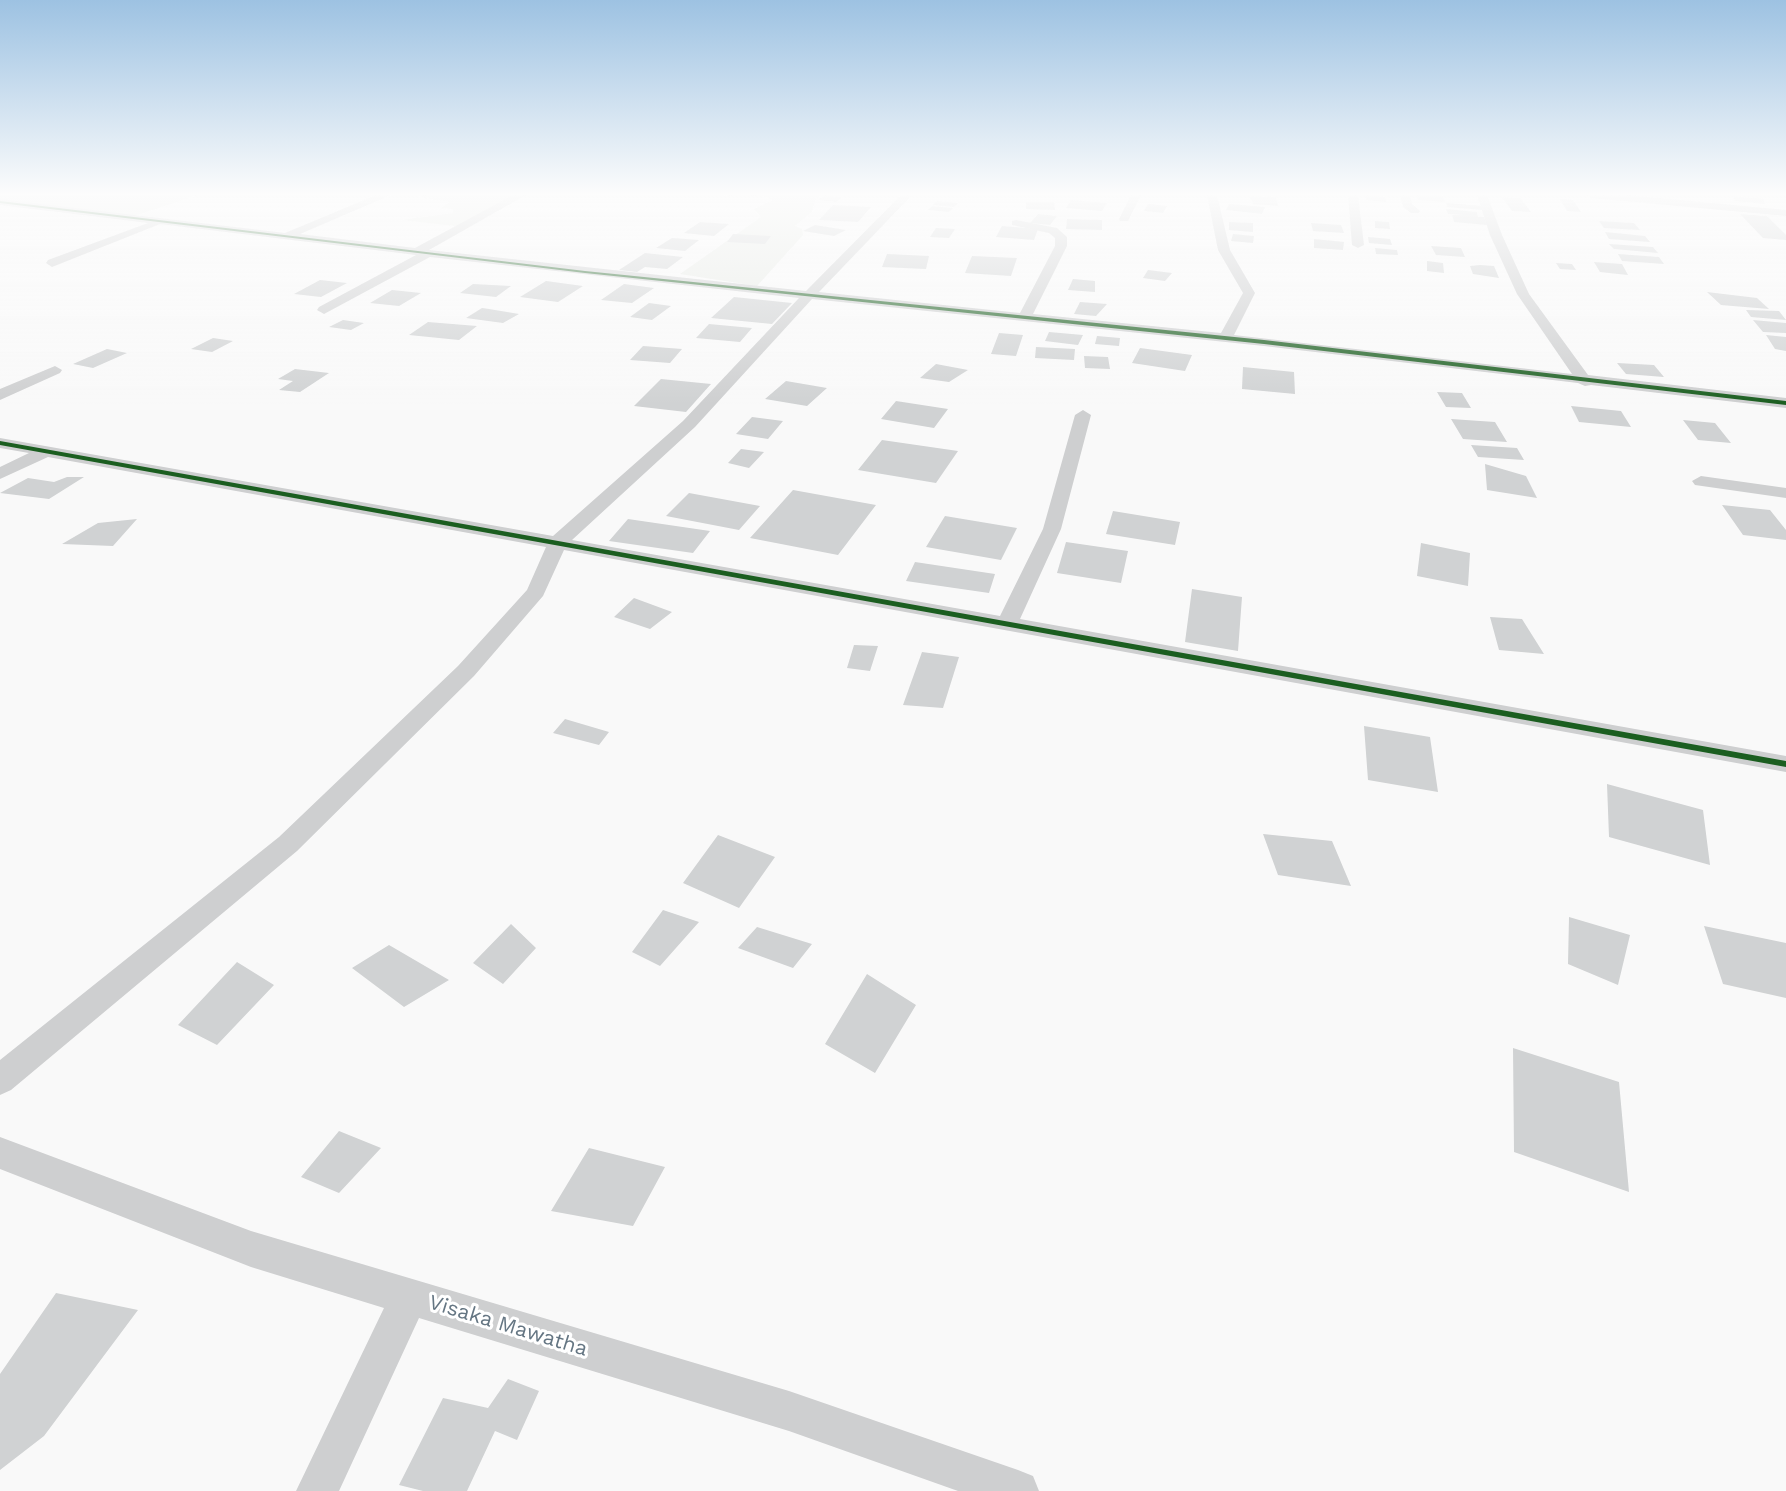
<!DOCTYPE html>
<style>
body{margin:0}
canvas{display:block;background:#f9f9f9}
</style>
<canvas width="1786" height="1491"></canvas>
<script>
const c = document.querySelector('canvas').getContext('2d');
c.lineJoin = 'round';
function fillPath(path, color) { c.fillStyle = color; c.fill(path, 'evenodd'); }
const shape = rows => new Path2D(rows.map(r => 'M' + r).join(''));
function label(font, color, halo, rows, align = 'center') {
  c.font = font + ' "Work Sans",sans-serif'; c.lineWidth = 6; c.setLineDash([]); c.textBaseline = 'middle'; c.strokeStyle = halo; c.fillStyle = color; for (const [text, x, y, turn = 0] of rows) {
    c.save(); c.translate(x, y); c.rotate((+turn || 0) * Math.PI / 180); c.textAlign = isNaN(turn) ? turn : align; if (halo) c.strokeText(text, 0, 0); c.fillText(text, 0, 0); c.restore();
  }
}
const green = shape([
 [0,195,198,195,128,218,0,204],
 [426,195,521,195,464,227,401,220,453,213,453,209,441,208,450,202,419,197],
 [718,195,822,195,815,200,812,212,795,226,802,229,803,235,757,286,680,274,761,217,754,209,773,200,763,196]
]);
const building = shape([
 [824,195,842,197,836,202,818,200],
 [1366,195,1385,197,1386,202,1366,200],
 [1417,195,1442,195,1445,202,1418,200],
 [1250,196,1276,197,1278,206,1253,204],
 [1733,196,1763,199,1765,204,1735,201],
 [1502,197,1520,198,1531,212,1512,211],
 [1560,199,1573,200,1581,212,1567,211],
 [1071,200,1107,203,1102,211,1066,208],
 [937,201,958,203,954,207,933,205],
 [1026,202,1054,202,1055,210,1026,209],
 [1446,203,1483,206,1484,210,1447,207],
 [1148,204,1167,206,1163,213,1144,211],
 [1229,204,1265,207,1262,214,1226,210],
 [833,205,871,207,858,222,819,220],
 [932,206,953,208,949,212,928,210],
 [1446,209,1477,212,1478,217,1484,217,1487,225,1454,222,1452,215,1464,215,1448,214],
 [1038,214,1057,216,1050,225,1030,223],
 [1740,214,1767,216,1786,235,1786,240,1763,238],
 [1067,219,1102,220,1102,230,1066,229],
 [1375,221,1389,222,1390,229,1375,228],
 [1599,221,1634,223,1640,230,1604,228],
 [700,222,729,224,714,236,684,233],
 [1229,222,1253,223,1253,232,1229,230],
 [1311,223,1341,225,1344,233,1313,231],
 [815,225,846,230,834,236,803,231],
 [1002,226,1038,229,1034,240,996,237],
 [936,228,955,229,949,238,930,237],
 [1605,232,1645,236,1650,242,1609,239],
 [733,234,771,236,765,244,727,242],
 [1233,234,1254,236,1253,243,1231,241],
 [1368,237,1390,239,1392,245,1369,243],
 [672,238,699,240,685,251,656,248],
 [1314,239,1344,242,1343,250,1314,248],
 [1609,244,1653,247,1658,253,1614,249],
 [1431,246,1461,248,1465,257,1436,255],
 [1375,248,1397,250,1398,255,1376,254],
 [645,253,683,257,667,269,645,267,637,272,619,270],
 [887,254,929,256,926,269,882,267],
 [1618,254,1659,257,1664,264,1622,261],
 [972,256,1017,258,1011,276,965,273],
 [1427,261,1443,263,1444,273,1427,271],
 [1594,262,1622,264,1628,275,1600,272],
 [1556,263,1572,264,1576,270,1560,269],
 [1480,265,1494,266,1499,278,1473,274,1470,266],
 [1148,270,1172,273,1165,281,1143,278],
 [1073,279,1095,281,1095,292,1068,290],
 [320,280,347,283,321,297,294,294],
 [546,281,583,286,558,302,520,297],
 [473,284,511,286,496,297,460,293],
 [624,284,654,288,632,303,601,300],
 [392,290,421,293,399,306,370,303],
 [1707,292,1757,298,1769,309,1721,305],
 [734,297,792,303,772,324,711,318],
 [1080,302,1107,304,1096,316,1074,314],
 [649,303,671,306,652,320,630,317],
 [482,308,489,309,519,314,503,323,466,318],
 [1746,310,1779,311,1786,320,1751,317],
 [343,320,364,323,351,330,329,327],
 [1753,320,1786,323,1786,333,1763,332],
 [428,322,477,326,459,340,409,335],
 [709,324,752,328,740,342,696,338],
 [1049,332,1083,335,1078,345,1045,341],
 [999,333,1023,335,1016,356,991,354],
 [1766,335,1786,337,1786,351,1775,349],
 [1097,336,1120,338,1119,346,1095,344],
 [213,338,233,341,212,352,191,349],
 [643,346,682,349,670,363,630,360],
 [1036,347,1075,349,1074,360,1035,358],
 [1140,348,1192,355,1185,371,1132,363],
 [107,349,127,353,93,368,73,364],
 [1084,356,1108,357,1110,369,1085,368],
 [1617,363,1654,365,1664,377,1626,374],
 [936,364,968,370,949,382,920,378],
 [1243,367,1294,372,1295,394,1242,389],
 [295,369,329,373,300,392,279,390,293,381,278,379],
 [661,379,711,384,686,412,634,406],
 [786,381,827,388,807,406,765,399],
 [1437,392,1462,393,1471,408,1446,407],
 [896,401,948,409,934,428,881,419],
 [1571,406,1621,411,1631,427,1579,422],
 [752,417,783,421,768,439,736,434],
 [1451,419,1495,422,1507,442,1463,439],
 [1683,420,1715,423,1731,443,1698,440],
 [882,440,958,451,936,483,858,470],
 [1471,445,1517,448,1524,460,1478,457],
 [741,449,764,452,749,468,728,463],
 [1485,464,1526,476,1537,498,1487,490],
 [67,477,84,477,49,499,0,493,28,478,54,482],
 [793,490,876,505,838,555,750,538],
 [689,493,760,506,739,530,666,516],
 [1722,505,1770,510,1786,530,1786,540,1743,535],
 [1113,511,1180,522,1175,545,1106,534],
 [945,516,1017,528,1001,560,926,547],
 [137,519,113,546,62,544,98,523],
 [628,519,710,531,693,553,609,541],
 [1066,542,1128,551,1121,583,1057,573],
 [1421,543,1470,553,1468,586,1417,576],
 [915,562,995,574,989,593,906,581],
 [1192,589,1242,597,1238,651,1185,642],
 [634,598,672,612,650,629,614,617],
 [1490,617,1522,619,1544,654,1499,650],
 [854,645,878,646,870,671,847,668],
 [922,652,959,657,943,708,903,705],
 [565,719,609,732,599,745,553,733],
 [1364,726,1430,737,1438,792,1368,780],
 [1607,784,1703,810,1710,865,1609,837],
 [1263,834,1332,841,1351,886,1278,875],
 [718,835,775,857,739,908,683,883],
 [663,910,699,922,660,966,632,952],
 [1569,917,1630,935,1618,985,1568,964],
 [511,924,536,948,503,984,473,963],
 [1704,926,1786,943,1786,998,1723,984],
 [757,927,812,944,793,968,738,948],
 [389,945,449,980,404,1007,352,968],
 [237,962,274,985,217,1045,178,1025],
 [867,974,916,1005,875,1073,825,1044],
 [1513,1048,1619,1082,1629,1192,1514,1152],
 [339,1131,381,1148,339,1193,301,1177],
 [589,1148,665,1167,633,1226,551,1211],
 [56,1293,138,1310,44,1436,0,1470,0,1374],
 [508,1379,539,1391,517,1440,495,1431,467,1491,423,1491,399,1485,443,1398,488,1408]
]);
const street = shape([
 [376,195,391,195,300,234,415,248,513,195,526,195,429,250,806,291,901,195,912,195,819,292,1020,313,1055,246,1055,238,1049,233,1012,225,1012,221,1016,220,1057,228,1067,237,1067,246,1033,314,1221,333,1243,293,1218,250,1207,195,1217,195,1230,250,1255,293,1234,335,1572,374,1517,294,1490,235,1477,195,1487,195,1502,235,1529,294,1588,375,1786,398,1786,408,1591,385,1585,386,1578,383,1264,346,812,299,695,427,572,540,1000,616,1043,529,1075,415,1083,410,1091,415,1061,529,1020,619,1786,756,1786,772,564,550,543,596,474,676,297,851,11,1090,0,1095,0,1060,279,837,458,666,527,590,546,547,48,457,0,479,0,467,29,453,0,448,0,438,553,536,683,421,799,298,430,257,324,314,317,310,319,307,416,255,160,224,52,267,46,263,48,260,148,223,0,205,0,199,285,233,376,195],
 [1131,195,1141,195,1128,221,1120,221,1119,219,1131,195],
 [1348,195,1358,195,1364,245,1358,248,1352,245,1348,195],
 [1400,195,1410,195,1412,204,1420,211,1419,213,1411,213,1403,207,1400,195],
 [1586,195,1628,195,1786,210,1786,216,1591,198,1586,195],
 [55,366,62,370,60,373,0,400,0,389,55,366],
 [1701,476,1786,488,1786,498,1695,485,1692,481,1701,476],
 [0,1137,251,1231,789,1391,1018,1470,1033,1476,1039,1491,958,1491,789,1431,419,1318,339,1491,296,1491,384,1308,251,1267,0,1169,0,1137]
]);
const cycleway = shape([
 [0,201,585,271,1264,340,1786,401,1786,405,1264,344,585,273,0,203,0,201],
 [0,441,1786,761,1786,767,0,445,0,441]
]);
const nearStreetnames = [
 ["Visaka Mawatha",508,1326,17]
];
fillPath(green, '#e8ebe6');
fillPath(building, '#d0d2d3');
fillPath(street, '#cecfd0');
fillPath(cycleway, '#1b5e20');
const sky = c.createLinearGradient(0, 0, 0, 404);
sky.addColorStop(0, '#9dc2e2');
sky.addColorStop(0.48, '#fcfcfc');
sky.addColorStop(1, '#fcfcfc00');
c.fillStyle = sky;
c.fillRect(0, 0, 1786, 404);
label('21px', '#657683', '#fff', nearStreetnames);
</script>
